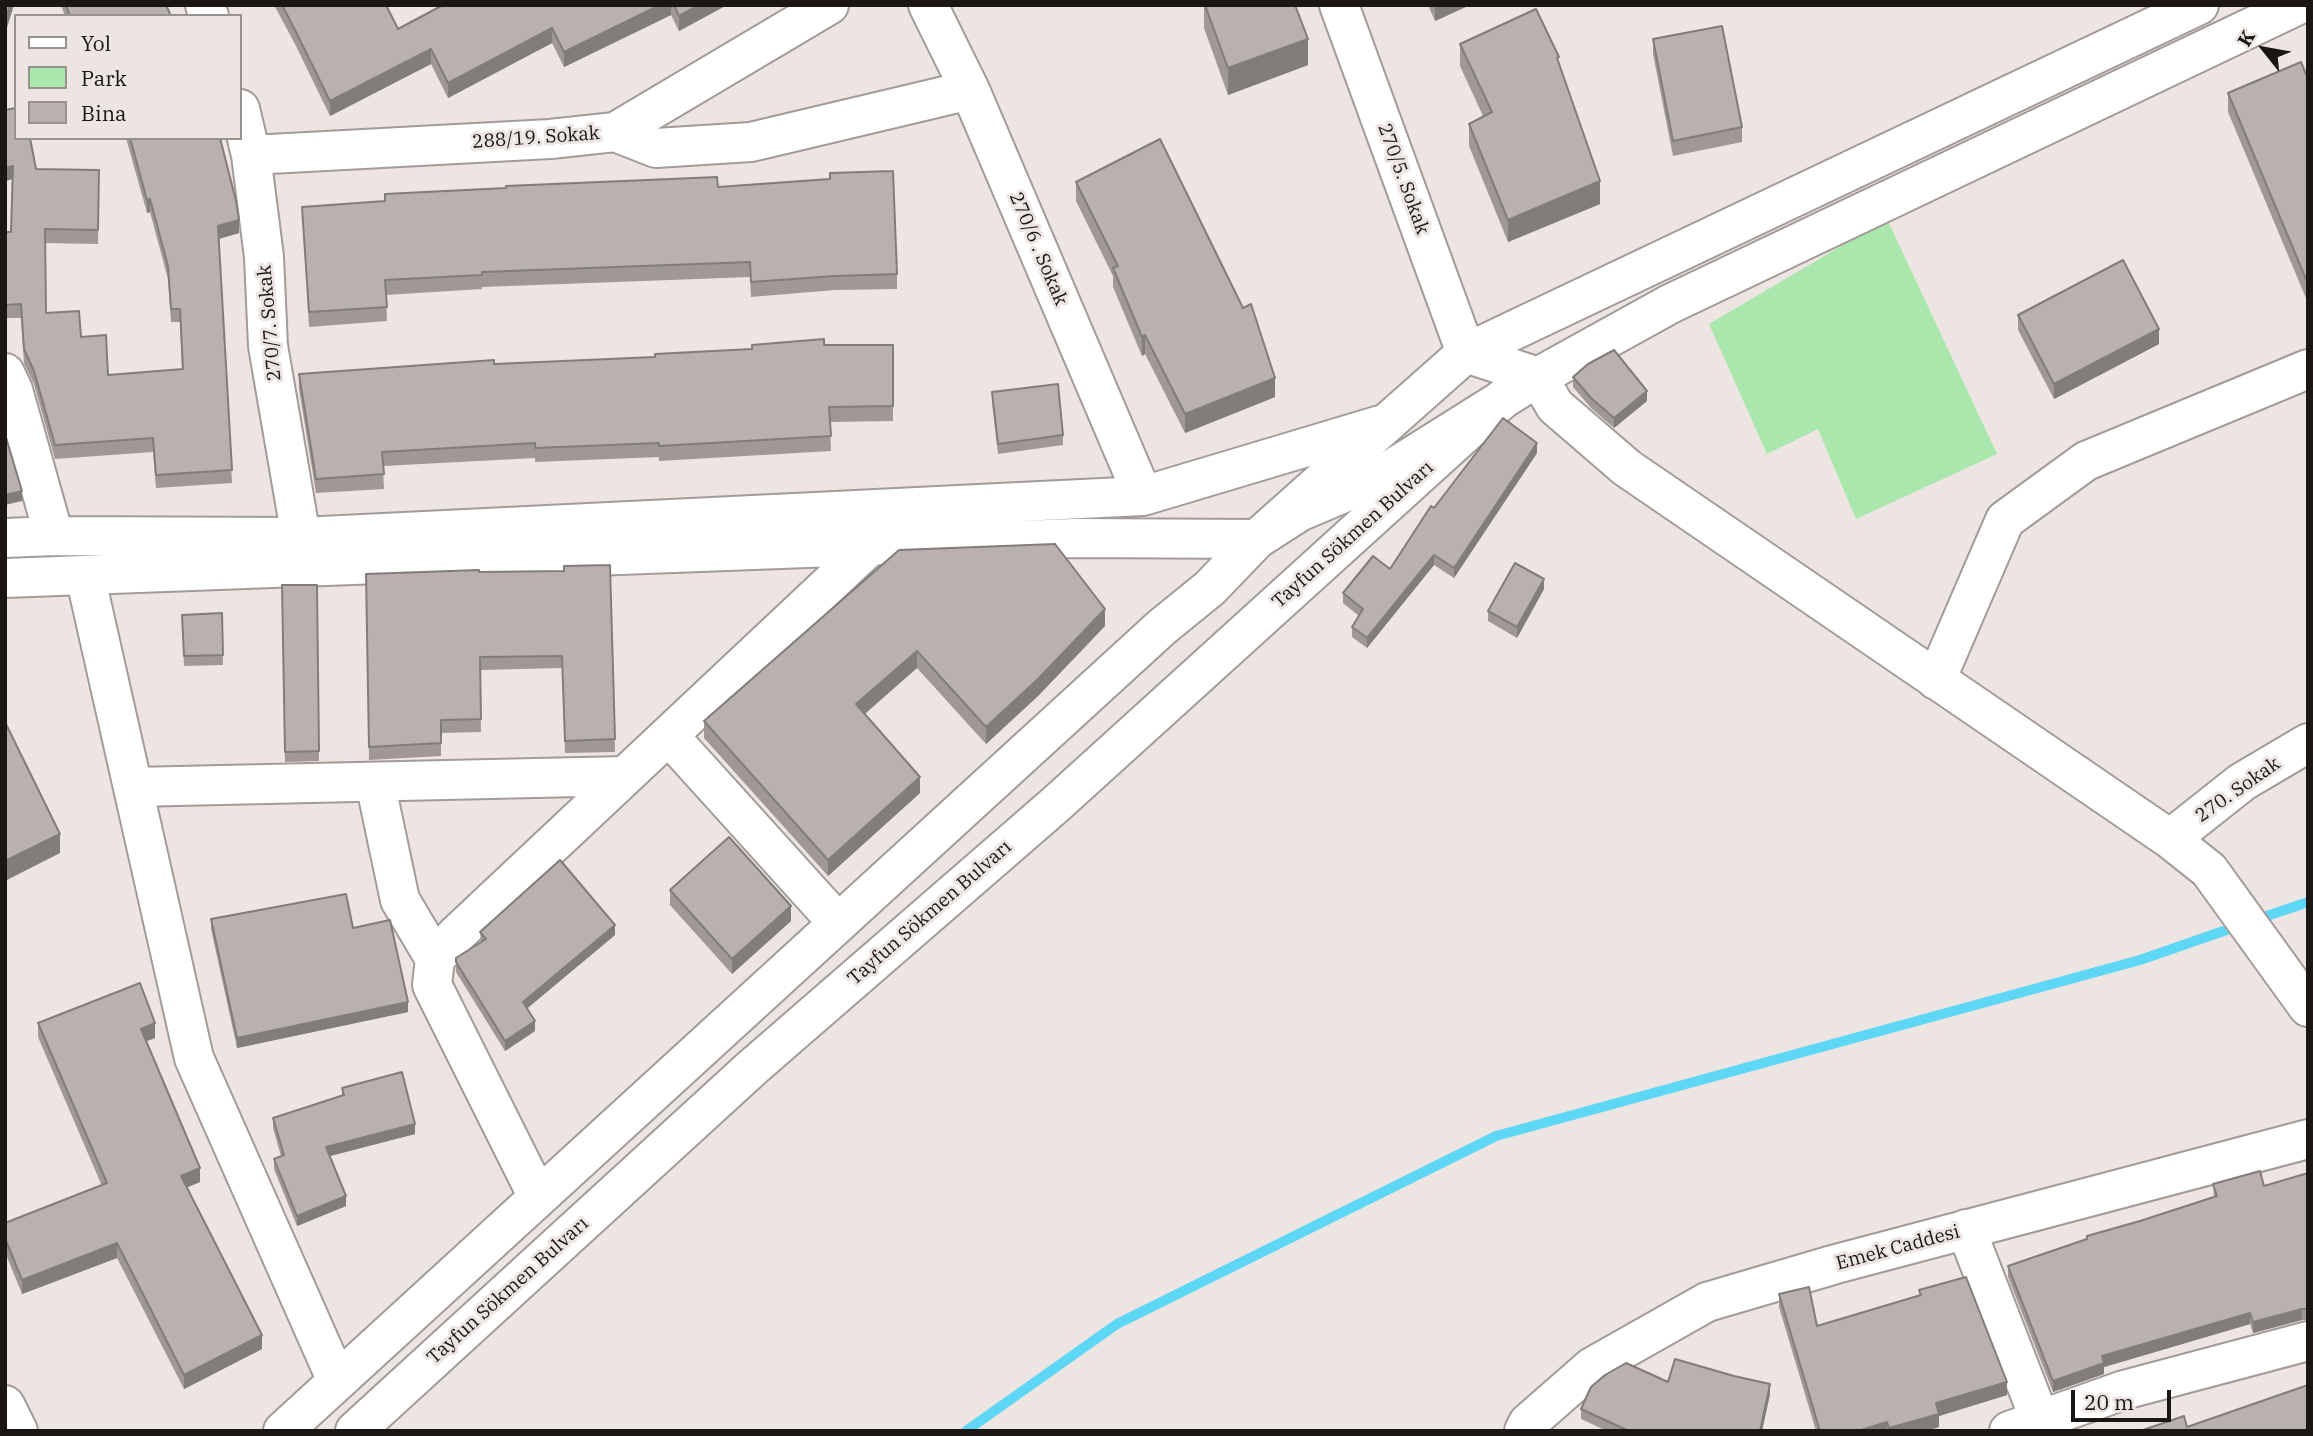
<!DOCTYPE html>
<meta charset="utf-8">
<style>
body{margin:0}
#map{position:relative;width:2313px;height:1436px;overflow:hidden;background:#ede5e1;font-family:"IBM Plex Serif",serif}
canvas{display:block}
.frame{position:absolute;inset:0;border:7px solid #191614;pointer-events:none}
.legend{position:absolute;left:14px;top:14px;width:228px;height:126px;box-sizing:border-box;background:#ede5e1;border:2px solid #98928f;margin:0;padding:9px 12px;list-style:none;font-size:21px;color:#191614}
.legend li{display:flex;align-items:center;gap:14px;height:35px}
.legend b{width:35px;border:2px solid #98928f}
.north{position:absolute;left:2229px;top:14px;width:70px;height:70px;-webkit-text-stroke:5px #ede5e1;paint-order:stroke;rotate:301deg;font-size:19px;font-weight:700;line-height:28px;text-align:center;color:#191614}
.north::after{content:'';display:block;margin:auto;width:24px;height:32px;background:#191614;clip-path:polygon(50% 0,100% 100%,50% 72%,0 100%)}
.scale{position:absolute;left:2071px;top:1390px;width:100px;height:32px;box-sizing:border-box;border:4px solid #191614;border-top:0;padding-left:9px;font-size:21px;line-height:24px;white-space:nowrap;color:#191614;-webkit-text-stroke:5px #ede5e1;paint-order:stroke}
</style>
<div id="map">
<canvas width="2313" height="1436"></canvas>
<div class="frame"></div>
<ul class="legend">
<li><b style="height:9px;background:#fff"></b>Yol</li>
<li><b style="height:19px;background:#a9e7ad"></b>Park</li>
<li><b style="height:19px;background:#b9b1ae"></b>Bina</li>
</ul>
<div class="north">K</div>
<div class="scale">20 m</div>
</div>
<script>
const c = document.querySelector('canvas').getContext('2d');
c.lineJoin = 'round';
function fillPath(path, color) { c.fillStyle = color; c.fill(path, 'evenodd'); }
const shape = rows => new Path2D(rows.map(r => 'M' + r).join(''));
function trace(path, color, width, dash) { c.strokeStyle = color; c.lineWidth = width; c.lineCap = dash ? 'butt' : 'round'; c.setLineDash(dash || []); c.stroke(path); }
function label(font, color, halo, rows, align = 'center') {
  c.font = font + ' "IBM Plex Serif",serif'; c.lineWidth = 6; c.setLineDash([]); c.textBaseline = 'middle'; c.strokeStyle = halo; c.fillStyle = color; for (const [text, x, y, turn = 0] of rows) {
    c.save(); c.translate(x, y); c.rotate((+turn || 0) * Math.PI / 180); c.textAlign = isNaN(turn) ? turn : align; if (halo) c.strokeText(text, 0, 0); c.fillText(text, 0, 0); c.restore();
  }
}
const green = shape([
 [1887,219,1997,454,1856,519,1818,429,1767,454,1709,324]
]);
const stream = shape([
 [2255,920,2308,902],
 [966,1431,1117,1324,1496,1136,2140,960,2238,926]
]);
const minor = shape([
 [205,5,209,16],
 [928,5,970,90,1143,496],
 [1339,5,1466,353,1538,377,1555,406,1627,468,2170,839,2209,870,2308,1007],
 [240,109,251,155,264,257,268,346,301,537],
 [615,132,656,148,751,142,970,90],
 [251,155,550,139,615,132,829,5],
 [5,373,13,390,54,536],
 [5,538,54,536,301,537,1143,496,1387,423,1466,353,2199,5],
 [85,575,194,1058,337,1381],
 [5,578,1075,538,1257,539,1299,512,1374,480,1538,377,1670,304,2298,5],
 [1936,680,2005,520,2086,461,2308,369],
 [669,736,838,923],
 [375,782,400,900,435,959],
 [133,787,625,776],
 [2170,839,2242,782,2308,743],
 [538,1197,432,985,435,959,456,935,871,545],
 [1966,1229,2040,1420,2041,1431],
 [5,1405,18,1431],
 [1524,1431,1528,1423,1592,1367,1707,1302,1836,1264,2308,1139],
 [2009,1431,2124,1390,2308,1341]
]);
const major = shape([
 [283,1431,1162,627,1210,588,1257,539,1387,423],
 [355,1431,753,1067,1055,805,1506,396]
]);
const wall = shape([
 [61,5,166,5,171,16,65,16],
 [274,5,386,5,398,29,443,5,727,5,679,31,671,15,564,67,552,43,448,98,431,64,330,116,295,44],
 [1204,5,1295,5,1308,65,1228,95,1204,28],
 [1428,5,1470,5,1435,21],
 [1653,39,1742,127,1742,142,1673,156,1653,54],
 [1460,44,1559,64,1600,204,1508,242,1469,146,1469,124,1483,116,1460,66],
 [2308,79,2308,303,2228,112,2228,93],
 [5,110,36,169,99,170,98,244,45,243,46,313,81,337,108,375,182,369,180,322,171,322,168,279,150,212,147,213,126,138,220,138,239,233,219,239,232,483,156,488,153,452,55,459,34,384,24,363,21,318,5,318,5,232,11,232,12,179,5,181],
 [1076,182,1275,397,1185,433,1145,354,1142,356,1113,287,1113,276,1076,201],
 [718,187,897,274,897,289,835,290,751,297,750,277,482,287,482,289,386,295,387,321,309,327,302,207],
 [2018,315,2159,344,2054,399,2018,330],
 [824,345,893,345,893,421,830,422,831,451,659,461,659,457,535,462,535,458,383,466,384,489,316,493,299,389,299,374,494,364,655,357],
 [1573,377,1647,401,1614,428,1591,408,1573,387],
 [992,392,1063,435,1063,445,998,454,992,402],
 [1537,453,1454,578,1434,565,1367,648,1352,637,1352,627,1359,616,1343,603,1343,593,1390,569,1434,508],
 [899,550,1105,626,1038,696,986,744,917,668,865,714,920,793,828,876,704,738,704,721],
 [610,565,615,752,565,753,562,668,480,670,481,732,441,733,441,756,369,760,366,574,564,571],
 [282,585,317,585,319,761,285,762],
 [1544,589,1517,638,1488,621,1488,611],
 [222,613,223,665,184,666,182,625],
 [670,890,791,921,732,974,670,905],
 [211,919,353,928,408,1012,237,1048,211,929],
 [480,932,615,935,527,1008,535,1031,505,1051,456,972,456,962,481,942],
 [38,1023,155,1038,146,1041,200,1182,187,1187,262,1349,184,1389,117,1258,22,1294,5,1252,5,1223,102,1186,38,1037],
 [342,1088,415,1134,330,1156,346,1206,297,1226,274,1169,274,1159,281,1156,273,1128,273,1118,342,1095],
 [2308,1173,2308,1320,2302,1320,2253,1333,2250,1324,2104,1367,2104,1374,2053,1392,2008,1277,2008,1266,2087,1239,2087,1236,2140,1221,2214,1197,2213,1184,2264,1186],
 [1919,1290,2007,1395,1939,1416,1939,1427,1925,1431,1816,1431,1779,1307,1779,1294,1817,1326,1919,1295],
 [1668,1382,1770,1394,1762,1431,1607,1431,1581,1419,1581,1409]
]);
const shadedWall = shape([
 [10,5,14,5,5,34,5,21],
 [660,5,671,5,671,15,564,67,564,52],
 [699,5,727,5,679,31,679,16],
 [1437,5,1470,5,1435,21,1435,6],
 [552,28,552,43,448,98,448,83],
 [1308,39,1308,65,1228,95,1228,68],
 [431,49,431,64,330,116,330,101],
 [13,166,13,179,5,181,5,168],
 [1600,181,1600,204,1508,242,1508,220],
 [150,199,150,212,147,213,147,200],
 [239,220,239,233,218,239,218,226],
 [2159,329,2159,344,2054,399,2054,384],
 [1145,335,1145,354,1142,356,1142,337],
 [1275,378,1275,397,1185,433,1185,414],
 [1647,391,1647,401,1614,428,1614,418],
 [1537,443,1537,453,1454,578,1454,568],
 [22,491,22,501,5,505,5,495],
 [1434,555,1434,565,1367,648,1367,638],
 [1544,579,1544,589,1517,638,1517,627],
 [1105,609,1105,626,1038,696,986,744,986,727],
 [917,651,917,668,856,721,856,704],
 [920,777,920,793,828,876,828,860],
 [60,834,60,853,5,881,5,861],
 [791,906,791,921,732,974,732,959],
 [615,925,615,935,523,1012,523,1002],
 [408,1002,408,1012,237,1048,237,1038],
 [535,1021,535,1031,505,1051,505,1041],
 [155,1023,155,1038,141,1043,141,1029],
 [415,1124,415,1134,326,1157,326,1147],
 [200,1168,200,1182,181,1190,181,1176],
 [346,1196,346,1206,297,1226,297,1216],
 [117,1243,117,1258,22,1294,22,1280],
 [2302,1309,2302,1320,2253,1333,2253,1322],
 [2250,1313,2250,1324,2104,1367,2104,1374,2053,1392,2053,1381,2102,1356],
 [262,1335,262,1349,184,1389,184,1375],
 [2007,1382,2007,1395,1939,1416,1939,1427,1925,1431,1889,1431,1889,1428,1936,1403],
 [1770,1384,1770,1394,1762,1431,1760,1431],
 [1887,1422,1887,1431,1858,1431]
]);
const building = shape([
 [5,5,10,5,5,21,5,5],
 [66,5,166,5,171,16,70,16,66,5],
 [282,5,386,5,398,29,443,5,660,5,564,52,552,28,448,83,431,49,330,101,295,30,282,5],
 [674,5,699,5,679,16,674,5],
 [1205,5,1295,5,1308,39,1228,68,1205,5],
 [1536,9,1559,57,1557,58,1600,181,1508,220,1469,124,1492,112,1460,44,1536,9],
 [1722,26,1742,127,1673,141,1653,39,1722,26],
 [2301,62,2308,79,2308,284,2228,93,2301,62],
 [16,108,16,138,30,138,36,169,99,170,98,230,45,229,46,313,79,311,81,337,106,335,108,375,183,369,180,309,171,309,168,266,150,199,147,200,130,138,220,138,236,201,239,220,218,226,232,470,156,475,153,438,55,445,34,371,24,349,21,304,5,305,5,232,11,232,13,166,5,168,5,110,16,108],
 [1160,139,1243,308,1251,304,1275,378,1185,414,1145,335,1142,337,1113,268,1118,266,1076,182,1160,139],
 [893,171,897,274,835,276,751,282,750,262,482,272,482,275,385,280,387,307,309,312,302,207,385,201,385,194,506,188,506,186,717,177,718,187,830,179,830,173,893,171],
 [2123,260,2159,329,2054,384,2018,315,2123,260],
 [824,339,824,345,893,345,893,406,829,407,831,436,659,446,659,443,535,448,535,443,382,452,384,474,316,479,299,374,494,360,494,364,655,357,655,354,752,349,752,345,824,339],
 [1614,350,1647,391,1614,418,1591,398,1573,377,1588,364,1614,350],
 [1058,384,1063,435,998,444,992,392,1058,384],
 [1503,418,1537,443,1454,568,1434,555,1367,638,1352,627,1363,609,1343,593,1373,556,1390,569,1431,506,1434,508,1503,418],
 [5,434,22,491,5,495,5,434],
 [1055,544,1105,609,1038,679,986,727,917,651,856,704,920,777,828,860,704,721,899,550,1055,544],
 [1515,563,1544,579,1517,627,1488,611,1515,563],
 [610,565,615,739,565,741,562,656,480,657,481,719,441,720,441,743,369,747,366,574,479,570,479,572,564,571,564,566,610,565],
 [282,585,317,585,319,751,285,752,282,585],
 [222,613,223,655,184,656,182,615,222,613],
 [5,722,60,834,5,861,5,722],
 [729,837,791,906,732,959,670,890,729,837],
 [560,860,615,925,523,1002,535,1021,505,1041,456,962,456,958,486,939,480,932,560,860],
 [346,894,353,928,390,920,408,1002,237,1038,211,919,346,894],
 [140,983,155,1023,141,1029,200,1168,181,1176,262,1335,184,1375,117,1243,22,1280,5,1238,5,1223,107,1183,38,1023,140,983],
 [402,1072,415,1124,326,1147,346,1196,297,1216,274,1159,284,1155,273,1118,344,1095,342,1088,402,1072],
 [2260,1171,2264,1186,2308,1173,2308,1309,2302,1309,2253,1322,2250,1313,2102,1356,2104,1363,2053,1381,2008,1266,2087,1239,2087,1236,2140,1221,2217,1196,2213,1184,2260,1171],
 [1966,1277,2007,1382,1936,1403,1939,1414,1889,1428,1887,1422,1858,1431,1820,1431,1779,1294,1809,1287,1817,1326,1921,1295,1919,1290,1966,1277],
 [1675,1359,1734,1376,1770,1384,1760,1431,1629,1431,1581,1409,1591,1387,1605,1375,1626,1363,1668,1382,1675,1359],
 [2308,1385,2308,1431,2143,1430,2184,1416,2187,1427,2308,1385]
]);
const streetNames = [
 ["288/19. Sokak",536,138,-4],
 ["270/5. Sokak",1403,179,70],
 ["270/6 . Sokak",1038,249,67],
 ["270/7. Sokak",270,323,-95],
 ["Tayfun Sökmen Bulvarı",1353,535,-42],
 ["270. Sokak",2238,790,-35],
 ["Tayfun Sökmen Bulvarı",930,913,-41],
 ["Emek Caddesi",1898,1248,-15],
 ["Tayfun Sökmen Bulvarı",508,1291,-42]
];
fillPath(green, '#a9e7ad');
trace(stream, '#5dd7f5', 10);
trace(minor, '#a29b97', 42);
trace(major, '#a29b97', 42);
trace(minor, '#fff', 38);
trace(major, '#fff', 38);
fillPath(wall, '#9f9896');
fillPath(shadedWall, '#827c7a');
fillPath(building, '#b9b1ae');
trace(building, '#827c7a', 2);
label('19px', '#191614', '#ede5e1', streetNames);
</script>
